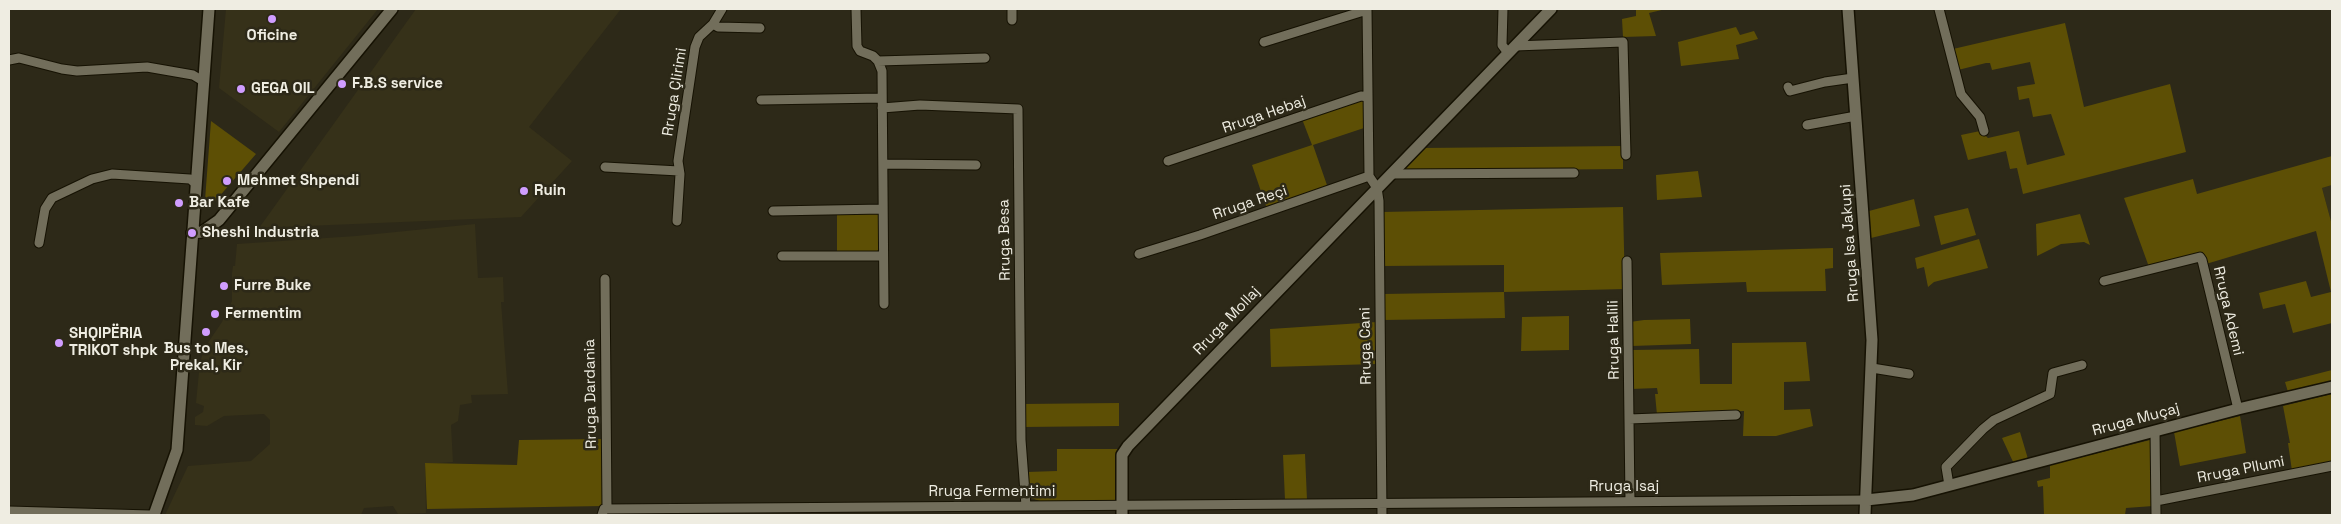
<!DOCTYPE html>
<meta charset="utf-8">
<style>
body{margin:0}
#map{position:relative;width:2341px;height:524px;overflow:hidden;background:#2d2918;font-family:"Space Grotesk",sans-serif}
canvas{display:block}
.frame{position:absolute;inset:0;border:10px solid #efede2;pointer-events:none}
</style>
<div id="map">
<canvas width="2341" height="524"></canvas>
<div class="frame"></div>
</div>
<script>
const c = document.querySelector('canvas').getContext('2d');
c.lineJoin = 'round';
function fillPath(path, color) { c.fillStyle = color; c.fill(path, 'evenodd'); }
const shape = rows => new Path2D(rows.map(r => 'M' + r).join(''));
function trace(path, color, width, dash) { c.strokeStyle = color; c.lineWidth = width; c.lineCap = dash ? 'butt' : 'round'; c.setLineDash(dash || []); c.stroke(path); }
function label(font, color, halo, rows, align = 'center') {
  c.font = font + ' "Space Grotesk",sans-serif'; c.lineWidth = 5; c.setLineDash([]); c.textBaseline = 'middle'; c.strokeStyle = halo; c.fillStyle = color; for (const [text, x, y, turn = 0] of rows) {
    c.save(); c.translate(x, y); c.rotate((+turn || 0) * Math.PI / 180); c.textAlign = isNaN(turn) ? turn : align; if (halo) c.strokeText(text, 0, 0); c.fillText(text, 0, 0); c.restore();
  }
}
const built = shape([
 [226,9,378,9,279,132,219,88],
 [416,9,621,9,529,127,572,161,521,217,259,228],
 [2332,185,2332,225,2322,188],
 [475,224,478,278,503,277,504,302,501,302,508,394,471,395,472,403,460,405,458,421,451,425,453,462,425,464,426,513,398,514,393,506,364,508,361,515,165,515,188,466,251,461,270,444,270,420,264,414,224,416,207,426,195,425,195,417,203,412,204,406,196,403,200,362,205,347,222,322,232,301,232,273,233,266,235,266,237,244,356,236]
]);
const green = shape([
 [1636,9,1666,9,1649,13,1656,36,1623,37,1622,19,1636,16],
 [2065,23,2084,107,2170,84,2186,152,2023,194,2017,168,2010,169,2006,151,1968,160,1961,135,1980,131,1988,138,2019,131,2027,165,2065,155,2051,114,2033,117,2029,98,2019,100,2017,87,2035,84,2030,62,1992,70,1990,63,1986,63,1958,70,1953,49],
 [1736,27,1740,35,1754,31,1758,39,1736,45,1739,59,1681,66,1678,42],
 [1362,100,1365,103,1367,127,1313,145,1328,188,1267,209,1252,165,1312,145,1302,119],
 [211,121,256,154,211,206,205,200],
 [1623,146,1623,169,1403,171,1403,166,1422,148],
 [2332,156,2332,185,2322,188,2332,225,2332,323,2293,333,2285,304,2263,309,2259,293,2306,281,2311,297,2331,292,2316,231,2206,264,2204,257,2149,267,2124,198,2193,179,2197,194],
 [1698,171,1702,197,1657,200,1656,175],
 [1914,199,1920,226,1871,238,1869,211],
 [1623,207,1625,289,1504,292,1505,318,1383,320,1383,294,1504,292,1504,265,1383,266,1382,212],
 [1968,208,1976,235,1941,245,1934,216],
 [837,212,880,212,879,249,874,254,837,253],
 [2080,214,2090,245,2084,242,2061,244,2037,256,2036,224],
 [1979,239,1988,268,1934,282,1928,287,1924,267,1917,269,1915,258],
 [1833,248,1833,268,1825,269,1826,291,1747,292,1746,282,1662,285,1660,253],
 [1569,316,1569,350,1521,351,1522,317],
 [1690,319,1691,344,1632,346,1630,322,1644,320],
 [1377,322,1376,364,1271,367,1270,329],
 [1806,342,1810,381,1784,382,1784,410,1810,409,1813,426,1776,436,1743,436,1744,411,1657,415,1655,394,1658,394,1657,388,1631,389,1632,350,1699,349,1700,384,1732,384,1732,343],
 [2332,370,2332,381,2288,392,2285,382],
 [2332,394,2332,462,2292,471,2288,443,2290,443,2283,406],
 [1119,403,1119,426,1023,427,1023,404],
 [2240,416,2246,453,2180,466,2174,432],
 [2020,432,2028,459,2014,464,2002,438],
 [602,439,603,506,427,509,425,463,517,465,519,440],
 [2150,440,2153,443,2153,506,2126,508,2125,515,2044,515,2043,486,2038,487,2037,481,2050,478,2050,465],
 [1057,449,1118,449,1118,491,1115,500,1043,502,1031,498,1027,492,1027,472,1057,471],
 [1305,454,1307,500,1285,500,1283,455]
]);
const street = shape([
 [856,9,857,46,860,51,873,56,878,61,882,71,884,304],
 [1012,9,1012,20],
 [1367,9,1369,176,1377,188,1379,201,1382,515],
 [1503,9,1502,45,1508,53],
 [1939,9,1961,94,1980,117,1984,131],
 [713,24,718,27,760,28],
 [1264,42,1367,10],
 [1515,46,1623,42,1626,155],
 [9,60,19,58,62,69,77,71,147,67,193,75,203,81],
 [878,61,985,58],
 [1788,87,1790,91,1825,82,1853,78],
 [761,100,882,98],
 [882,108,920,105,1018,109,1021,440,1026,506],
 [1807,125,1856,116],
 [1168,161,1361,96,1368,97],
 [883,164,976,165],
 [605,167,679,171],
 [1391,174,1574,173],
 [773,211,883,209],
 [677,221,680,174,678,161,695,47,699,37,713,24,722,9],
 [39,243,45,209,52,198,92,179,112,174,190,179,195,183],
 [1139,254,1200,235,1369,176],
 [782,256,883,256],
 [1627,261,1630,501],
 [605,279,607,509],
 [2104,281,2200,257,2202,260,2238,409],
 [1872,368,1909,374],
 [1629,419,1736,415],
 [2155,431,2156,515],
 [1949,485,1946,467,1983,429,1994,420,2050,394,2053,373,2082,365],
 [2156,501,2332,466],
 [9,511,150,515],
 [602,515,604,509,1866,500]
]);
const secondary = shape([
 [1848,9,1872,340,1865,515],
 [192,233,202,232,219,220,392,9],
 [1866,500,1913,495,2238,409,2332,387],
 [154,515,177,450,209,9],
 [1122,515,1122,455,1128,446,1551,9]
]);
const markers = [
 [272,19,5,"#d09dff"],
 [342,84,5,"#d09dff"],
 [241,89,5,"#d09dff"],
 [227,181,5,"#d09dff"],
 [524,191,5,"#d09dff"],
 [179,203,5,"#d09dff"],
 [192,233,5,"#d09dff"],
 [224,286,5,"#d09dff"],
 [215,314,5,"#d09dff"],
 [206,332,5,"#d09dff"],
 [59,343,5,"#d09dff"]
];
const poiNames = [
 ["Oficine",272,36,"center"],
 ["F.B.S service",352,84],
 ["GEGA OIL",251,89],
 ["Mehmet Shpendi",237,181],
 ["Ruin",534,191],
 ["Bar Kafe",189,203],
 ["Sheshi Industria",202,233],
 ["Furre Buke",234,286],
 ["Fermentim",225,314],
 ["SHQIPËRIA",69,334],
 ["TRIKOT shpk",69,351],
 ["Bus to Mes,",206,349,"center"],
 ["Prekal, Kir",206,366,"center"]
];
const streetNames = [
 ["Rruga Çlirimi",675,92,-81],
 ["Rruga Hebaj",1264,115,-19],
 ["Rruga Reçi",1250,203,-19],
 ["Rruga Besa",1005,240,-91],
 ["Rruga Isa Jakupi",1850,243,-94],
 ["Rruga Ademi",2228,311,77],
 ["Rruga Mollaj",1227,321,-46],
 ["Rruga Halili",1614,340,-91],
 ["Rruga Cani",1366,346,-91],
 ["Rruga Dardania",591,394,-91],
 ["Rruga Muçaj",2136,420,-15],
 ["Rruga Pllumi",2241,470,-11],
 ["Rruga Isaj",1624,487],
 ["Rruga Fermentimi",992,492]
];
fillPath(built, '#363119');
fillPath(green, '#5d4f05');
trace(street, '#161203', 11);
trace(secondary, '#161203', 14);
trace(street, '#726e5b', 9);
trace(secondary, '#726e5b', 11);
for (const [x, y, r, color] of markers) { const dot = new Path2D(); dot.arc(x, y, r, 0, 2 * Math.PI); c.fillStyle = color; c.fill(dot); trace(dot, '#2d2918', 2); }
label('bold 15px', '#efede2', '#2d2918', poiNames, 'left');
label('15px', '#efede2', '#2d2918', streetNames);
</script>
